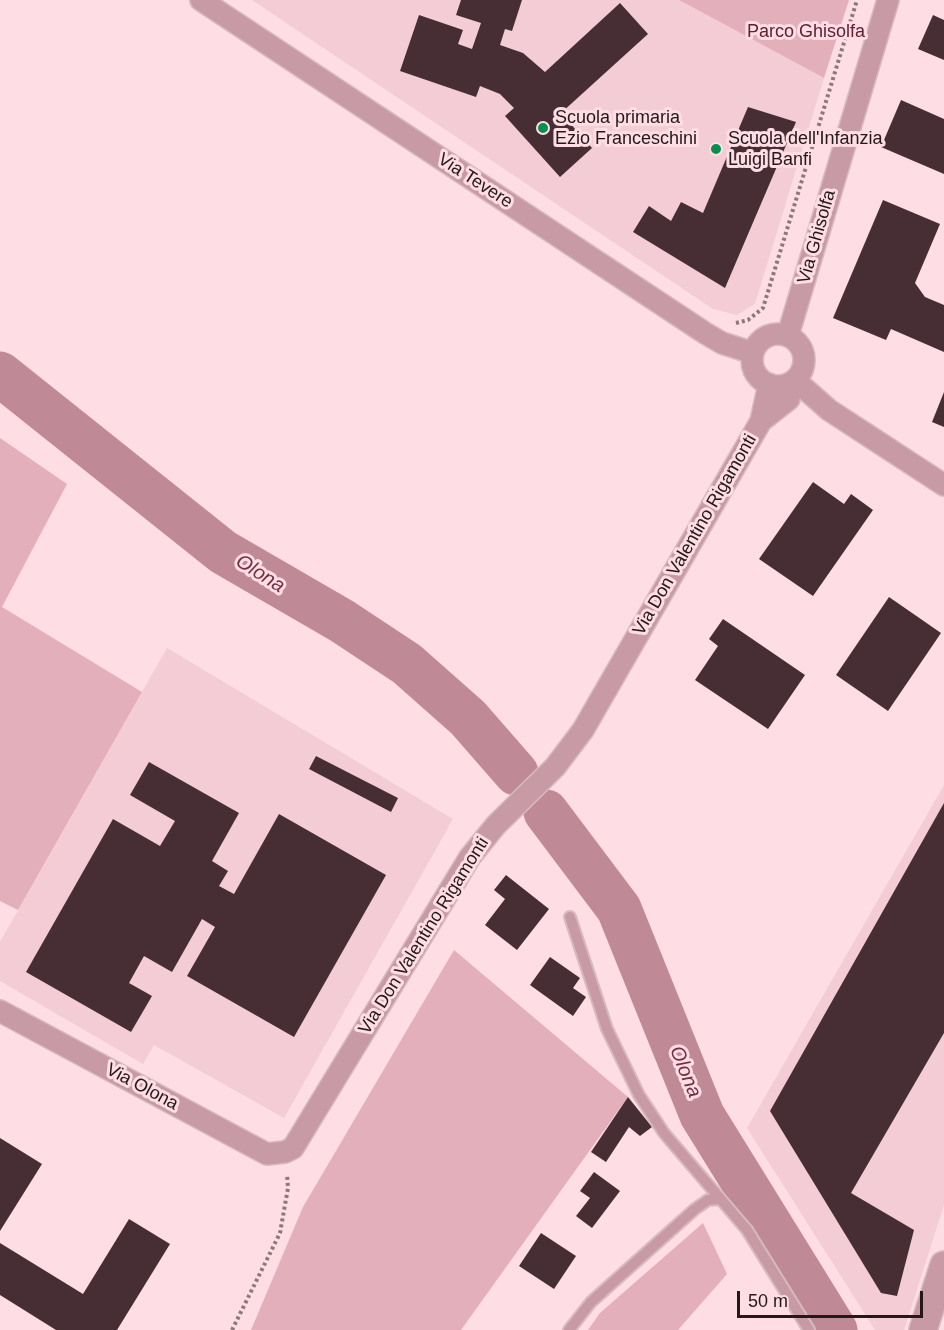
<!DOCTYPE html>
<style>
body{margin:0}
#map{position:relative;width:944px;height:1330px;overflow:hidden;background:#fedde4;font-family:Arial,sans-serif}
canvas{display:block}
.scale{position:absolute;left:737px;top:1291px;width:186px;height:27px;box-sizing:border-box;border:3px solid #23181a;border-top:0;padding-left:8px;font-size:18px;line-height:21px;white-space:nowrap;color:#23181a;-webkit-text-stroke:4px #fedde4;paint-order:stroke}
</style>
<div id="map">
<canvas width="944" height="1330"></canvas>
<div class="scale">50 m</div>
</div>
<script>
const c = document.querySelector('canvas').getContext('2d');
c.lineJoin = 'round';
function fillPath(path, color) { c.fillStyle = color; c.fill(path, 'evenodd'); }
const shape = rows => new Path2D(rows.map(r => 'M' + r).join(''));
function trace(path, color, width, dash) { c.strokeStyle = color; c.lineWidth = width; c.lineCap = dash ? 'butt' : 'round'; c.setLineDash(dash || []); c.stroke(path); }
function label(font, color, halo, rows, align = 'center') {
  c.font = font + ' Arial,sans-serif'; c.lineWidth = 6; c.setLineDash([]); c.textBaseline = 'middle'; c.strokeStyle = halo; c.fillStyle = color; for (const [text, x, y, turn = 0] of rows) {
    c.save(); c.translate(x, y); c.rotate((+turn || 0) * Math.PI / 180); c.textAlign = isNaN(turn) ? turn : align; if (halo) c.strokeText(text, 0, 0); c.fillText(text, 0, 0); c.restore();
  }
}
const built = shape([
 [252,0,679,0,824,78,755,304,737,315,713,309],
 [167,648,453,819,284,1118,154,1045,143,1064,0,981,0,942],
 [944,785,944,1205,904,1330,875,1330,747,1128]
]);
const green = shape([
 [679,0,849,0,824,78],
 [0,438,67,484,2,607,142,692,18,910,0,901],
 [454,950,628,1097,461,1330,251,1330,303,1207],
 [703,1223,727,1274,678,1330,588,1330,600,1313]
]);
const river = shape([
 [0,374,223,552,342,621,407,664,468,718,516,773],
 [546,812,619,909,702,1115,835,1330]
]);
const building = shape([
 [461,0,522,0,512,31,505,29,500,45,523,53,545,72,620,3,648,34,561,113,592,148,560,177,505,116,514,108,500,94,480,86,476,97,400,71,419,15,463,30,458,44,472,49,481,23,456,15],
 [933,15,944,20,944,60,918,49],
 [901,100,944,119,944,174,881,147],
 [748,107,796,122,725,288,633,232,649,206,671,221,681,202,703,213],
 [883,200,940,224,915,283,925,297,944,305,944,352,891,329,886,340,833,318],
 [944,392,944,427,932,422],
 [813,482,844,504,851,494,873,510,813,596,759,559],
 [889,597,941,633,888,711,836,675],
 [723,619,805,675,768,729,695,680,718,646,709,639],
 [316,756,398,798,391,812,309,769],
 [149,762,239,813,212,861,228,871,219,886,234,894,279,814,386,875,294,1037,187,976,215,927,202,919,172,972,144,956,129,983,152,996,131,1032,26,972,113,819,160,846,175,821,130,795],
 [944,803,944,1033,851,1193,914,1230,897,1296,881,1293,770,1111],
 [506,875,549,909,517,950,485,925,505,899,494,890],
 [550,957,580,978,573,988,586,997,573,1016,530,985],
 [628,1097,652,1127,640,1136,629,1127,606,1162,591,1152],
 [0,1138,42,1164,0,1231],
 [594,1172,620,1191,592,1228,576,1216,590,1198,580,1191],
 [129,1219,170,1244,117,1330,56,1330,0,1295,0,1243,83,1294],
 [541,1233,576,1256,554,1289,519,1266]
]);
const path = shape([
 [736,323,748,320,763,308,857,0],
 [232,1330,280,1233,288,1188,287,1174]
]);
const service = shape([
 [570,917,607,1029,639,1095,664,1133,747,1230,809,1330],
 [569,1330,591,1302,695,1209,708,1200,720,1199]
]);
const minor = shape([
 [201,0,705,333,722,343,753,353],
 '752 360a26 26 0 1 1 52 0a26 26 0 1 1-52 0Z',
 [788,335,888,0],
 [795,380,829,410,944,485],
 [761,421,789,399,791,383],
 [0,1011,267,1154,285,1152,293,1148,470,857,496,825,555,767,583,730,761,421,769,384]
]);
const tertiary = shape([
 [923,1330,944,1265]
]);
const markers = [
 [543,128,6,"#098f4d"],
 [716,149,6,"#098f4d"]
];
const parkNames = [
 ["Parco Ghisolfa",806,32]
];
const poiNames = [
 ["Scuola primaria",555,118],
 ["Ezio Franceschini",555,139],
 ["Scuola dell'Infanzia",728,139],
 ["Luigi Banfi",728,160]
];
const streetNames = [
 ["Via Tevere",475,181,33],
 ["Via Ghisolfa",817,237,-74],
 ["Via Don Valentino Rigamonti",695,535,-60],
 ["Via Don Valentino Rigamonti",424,936,-58],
 ["Via Olona",142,1087,28]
];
const waterNames = [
 ["Olona",260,574,32],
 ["Olona",685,1072,68]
];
fillPath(built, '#f3ccd5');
fillPath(green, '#e3afbb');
trace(river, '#bf8a96', 45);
fillPath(building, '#462e34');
trace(service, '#d7bac0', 14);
trace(minor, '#d7bac0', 24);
trace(tertiary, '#d7bac0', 30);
trace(path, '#8c777b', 4, [3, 3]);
trace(service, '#c89aa5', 10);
trace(minor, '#c89aa5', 21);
trace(tertiary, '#c89aa5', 27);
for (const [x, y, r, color] of markers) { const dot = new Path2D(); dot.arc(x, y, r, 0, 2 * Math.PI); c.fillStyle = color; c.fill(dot); trace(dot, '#fedde4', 2); }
label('18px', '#612035', '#fedde4', parkNames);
label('18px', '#23181a', '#fedde4', poiNames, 'left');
label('18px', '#23181a', '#fedde4', streetNames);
label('italic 20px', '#722f43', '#fedde4', waterNames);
</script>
